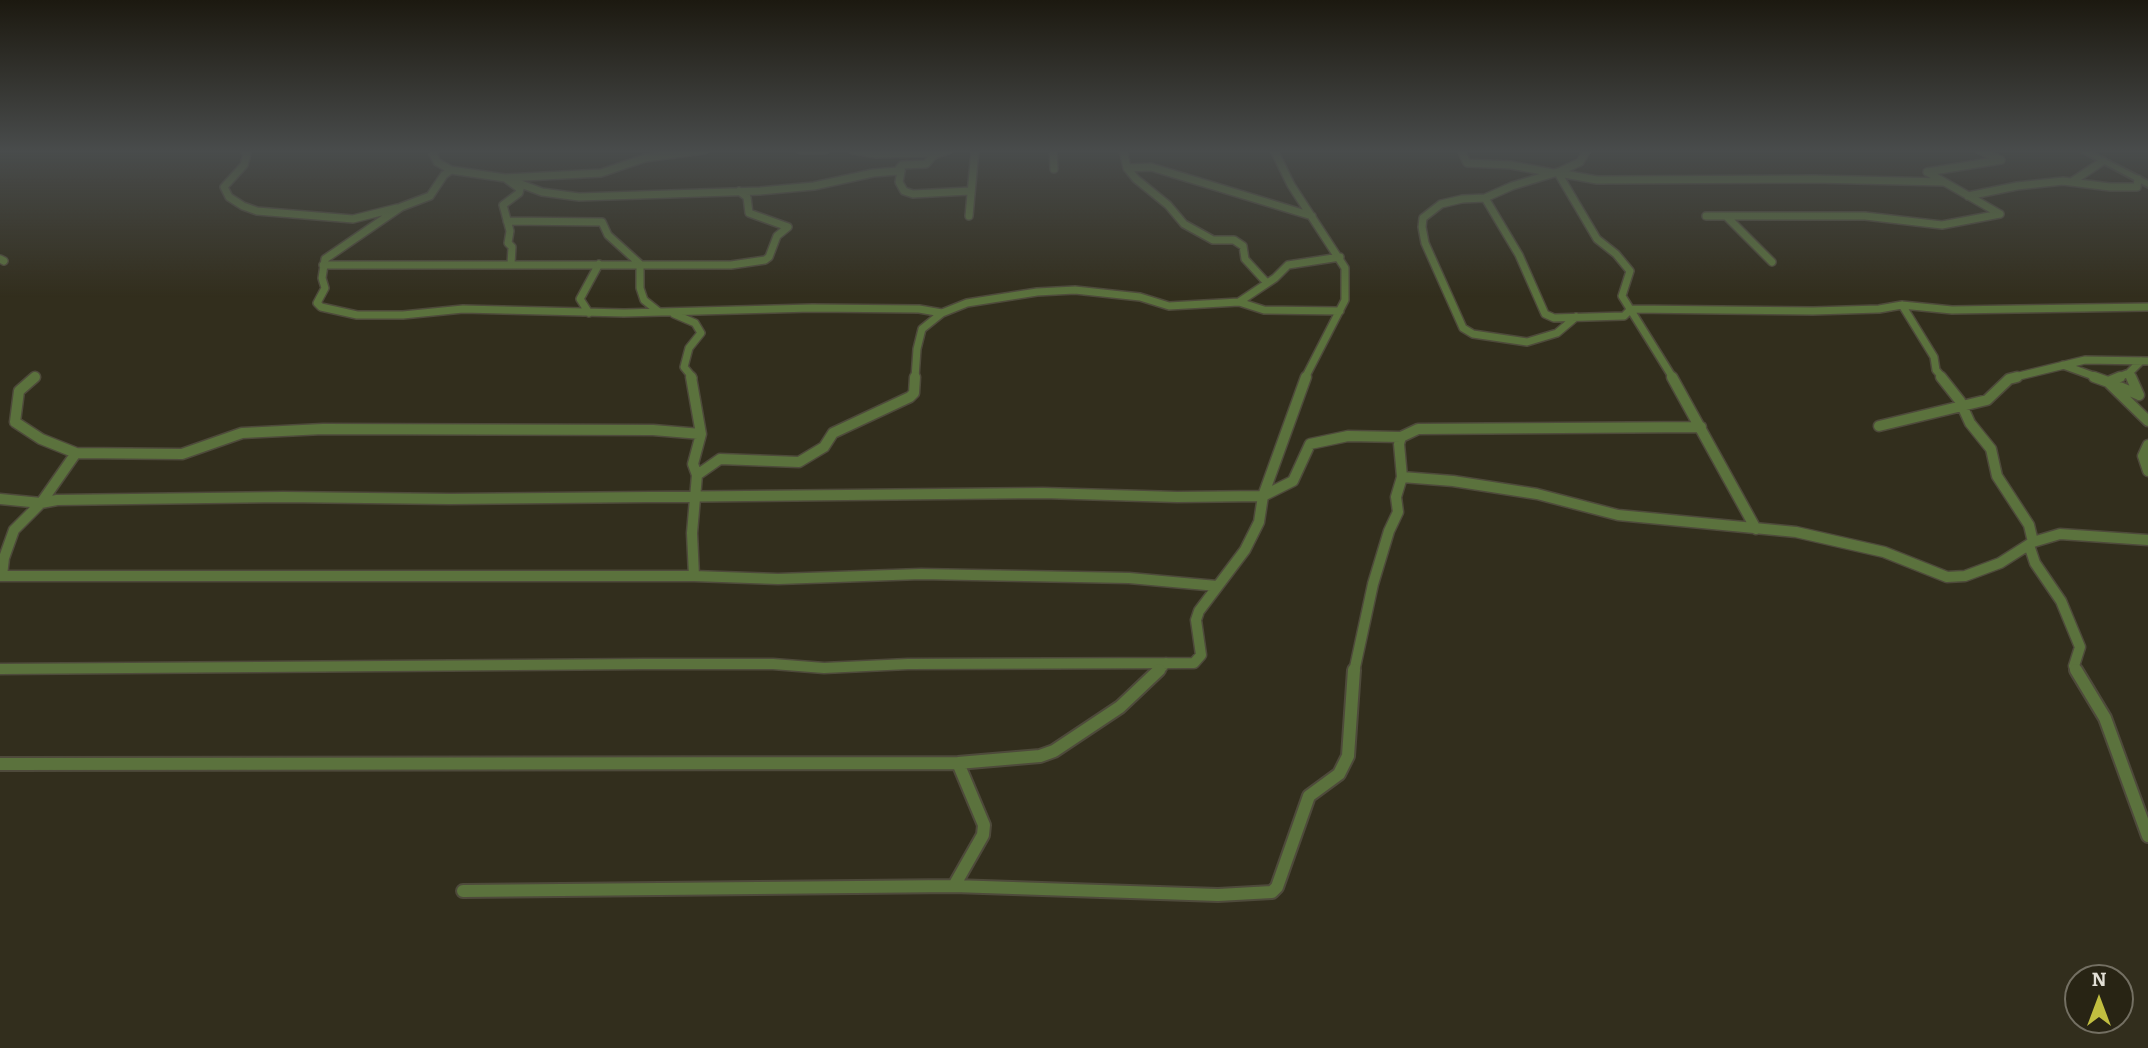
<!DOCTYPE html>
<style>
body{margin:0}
#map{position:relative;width:2148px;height:1048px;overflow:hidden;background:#322e1d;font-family:Bitter,serif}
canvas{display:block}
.north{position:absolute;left:2064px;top:964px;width:70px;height:70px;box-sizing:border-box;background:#282414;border:2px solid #736f62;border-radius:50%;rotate:0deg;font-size:19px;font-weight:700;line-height:28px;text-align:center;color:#e3e0d6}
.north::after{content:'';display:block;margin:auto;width:24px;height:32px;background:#c1be40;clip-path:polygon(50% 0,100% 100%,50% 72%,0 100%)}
</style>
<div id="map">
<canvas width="2148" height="1048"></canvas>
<div class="north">N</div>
</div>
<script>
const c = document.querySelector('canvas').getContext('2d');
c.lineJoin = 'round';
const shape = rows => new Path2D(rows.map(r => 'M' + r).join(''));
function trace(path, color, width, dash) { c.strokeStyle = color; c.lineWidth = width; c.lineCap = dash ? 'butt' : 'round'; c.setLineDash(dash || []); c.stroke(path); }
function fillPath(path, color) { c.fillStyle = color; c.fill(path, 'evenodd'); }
const minorFar2 = shape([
 [244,150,247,154,244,165,224,187,229,197,243,206,257,211,353,219,397,208],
 [435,150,433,154,437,162,451,170,444,175,430,196,401,207,325,259,322,278,325,288,317,303,321,307,357,315,403,315,463,309,624,313,812,308,919,309,942,313],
 [800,150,826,150],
 [852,150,876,154,937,153],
 [1053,150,1054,169],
 [1123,150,1127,168,1136,179,1168,205,1184,224,1213,240,1234,240,1243,246,1245,259,1266,282],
 [1274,150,1291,185,1345,268,1345,300,1305,378],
 [1461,150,1467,163,1511,165,1553,173],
 [1979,150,2001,160],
 [902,166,899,182,904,191,913,194,970,191],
 [1127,168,1151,167,1312,216],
 [451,170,505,178,601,173,645,158,705,150],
 [1927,172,2000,214],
 [1927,172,2001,160],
 [1558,173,1597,239,1616,254,1630,271,1622,296,1673,378],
 [1559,173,1597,180,1815,179,1944,182],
 [2073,181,2103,161],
 [1968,196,2017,186,2063,181,2110,187,2137,187,2138,179],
 [1485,198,1519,255,1545,314,1554,318,1624,316,1631,309,1813,311,1879,309,1902,305,1952,310,2148,307],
 [969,216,975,150],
 [1706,216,1865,216,1942,225,2000,214],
 [1727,217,1772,262],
 [507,221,602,222,608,235,640,264,640,288,644,300,659,312],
 [0,259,4,261],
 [511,264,512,247,508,243,510,231,503,205,519,193,520,189,505,178,542,192,579,197,760,191,814,186,873,173,897,171,902,165,926,164,934,155,949,150],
 [323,265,731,265,765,260,769,257,777,236,788,227,749,213,747,197,739,191],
 [1239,302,1264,310,1340,311],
 [1902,305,1934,357,1936,370,1943,378],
 [589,313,580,299,599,264],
 [674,314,695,323,701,333,689,348,684,367,693,378],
 [1576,317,1557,333,1527,342,1473,334,1463,328,1425,243,1422,227,1423,218,1441,204,1462,199,1485,198,1512,186,1561,171,1580,162,1587,150],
 [2063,365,2099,378],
 [915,378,917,349,922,329,942,313,967,303,1037,292,1075,290,1140,297,1169,306,1239,302,1275,278,1288,265,1340,257],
 [2011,378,2085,360,2148,361],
 [2116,378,2129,373],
 [2131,378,2129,373,2141,361]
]);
const minorFar1 = shape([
 [691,377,701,434],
 [1672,377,1756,529],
 [2094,377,2108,382,2148,421],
 [2120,377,2108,382,2139,395],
 [2131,377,2139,395],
 [1879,426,1987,400,2009,379,2017,377],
 [2148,445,2143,456,2148,471],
 [76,453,182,454,242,433,323,429,653,430,701,434,693,464,697,475,692,533,694,576],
 [697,475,720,459,799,462,824,447,833,433,910,397,914,393,915,377],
 [1402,477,1453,481,1537,494,1618,515,1796,532,1884,552,1947,577,1965,576,2000,563,2033,542,2029,525,1997,476,1991,449,1970,423,1960,401,1941,377],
 [0,499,41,503,57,500,283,497,450,499,1043,493,1177,497,1263,496,1293,481,1310,444,1348,436,1401,437],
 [2033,542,2060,534,2148,540],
 [2029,545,2035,563,2061,601,2080,647,2074,666,2077,672],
 [0,576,694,576,778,579,921,574,1129,578,1217,586],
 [2,576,4,558,14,530,41,503,76,453,41,439,15,422,19,391,35,377],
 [0,669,643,664,773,664,824,668,908,664,1194,663,1201,655,1196,620,1199,611,1245,550,1259,522,1263,496,1306,377],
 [1157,672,1166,663],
 [1354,672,1373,584,1389,531,1398,512,1396,497,1402,477,1399,444,1401,437,1418,429,1701,427]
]);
const minor = shape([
 [2076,670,2105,718,2148,836],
 [0,764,958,763,1040,756,1054,751,1120,707,1159,670],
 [954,886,983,835,984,825,958,763],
 [463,891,954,886,1218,895,1272,892,1277,887,1309,796,1339,774,1348,756,1354,670]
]);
const tertiary = shape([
 [2078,150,2088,150,2148,181,2148,187,2078,150]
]);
trace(minorFar2, '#4e4a3b', 10);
trace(minorFar1, '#4e4a3b', 13);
trace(minor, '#4e4a3b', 16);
trace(tertiary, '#4e4a3b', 4);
trace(minorFar2, '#5b723d', 7);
trace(minorFar1, '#5b723d', 10);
trace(minor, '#5b723d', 12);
fillPath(tertiary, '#5b723d');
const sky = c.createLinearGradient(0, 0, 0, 297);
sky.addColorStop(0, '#1c1910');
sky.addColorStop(0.51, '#494c4c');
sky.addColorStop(1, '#494c4c00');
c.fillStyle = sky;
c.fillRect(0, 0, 2148, 297);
</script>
